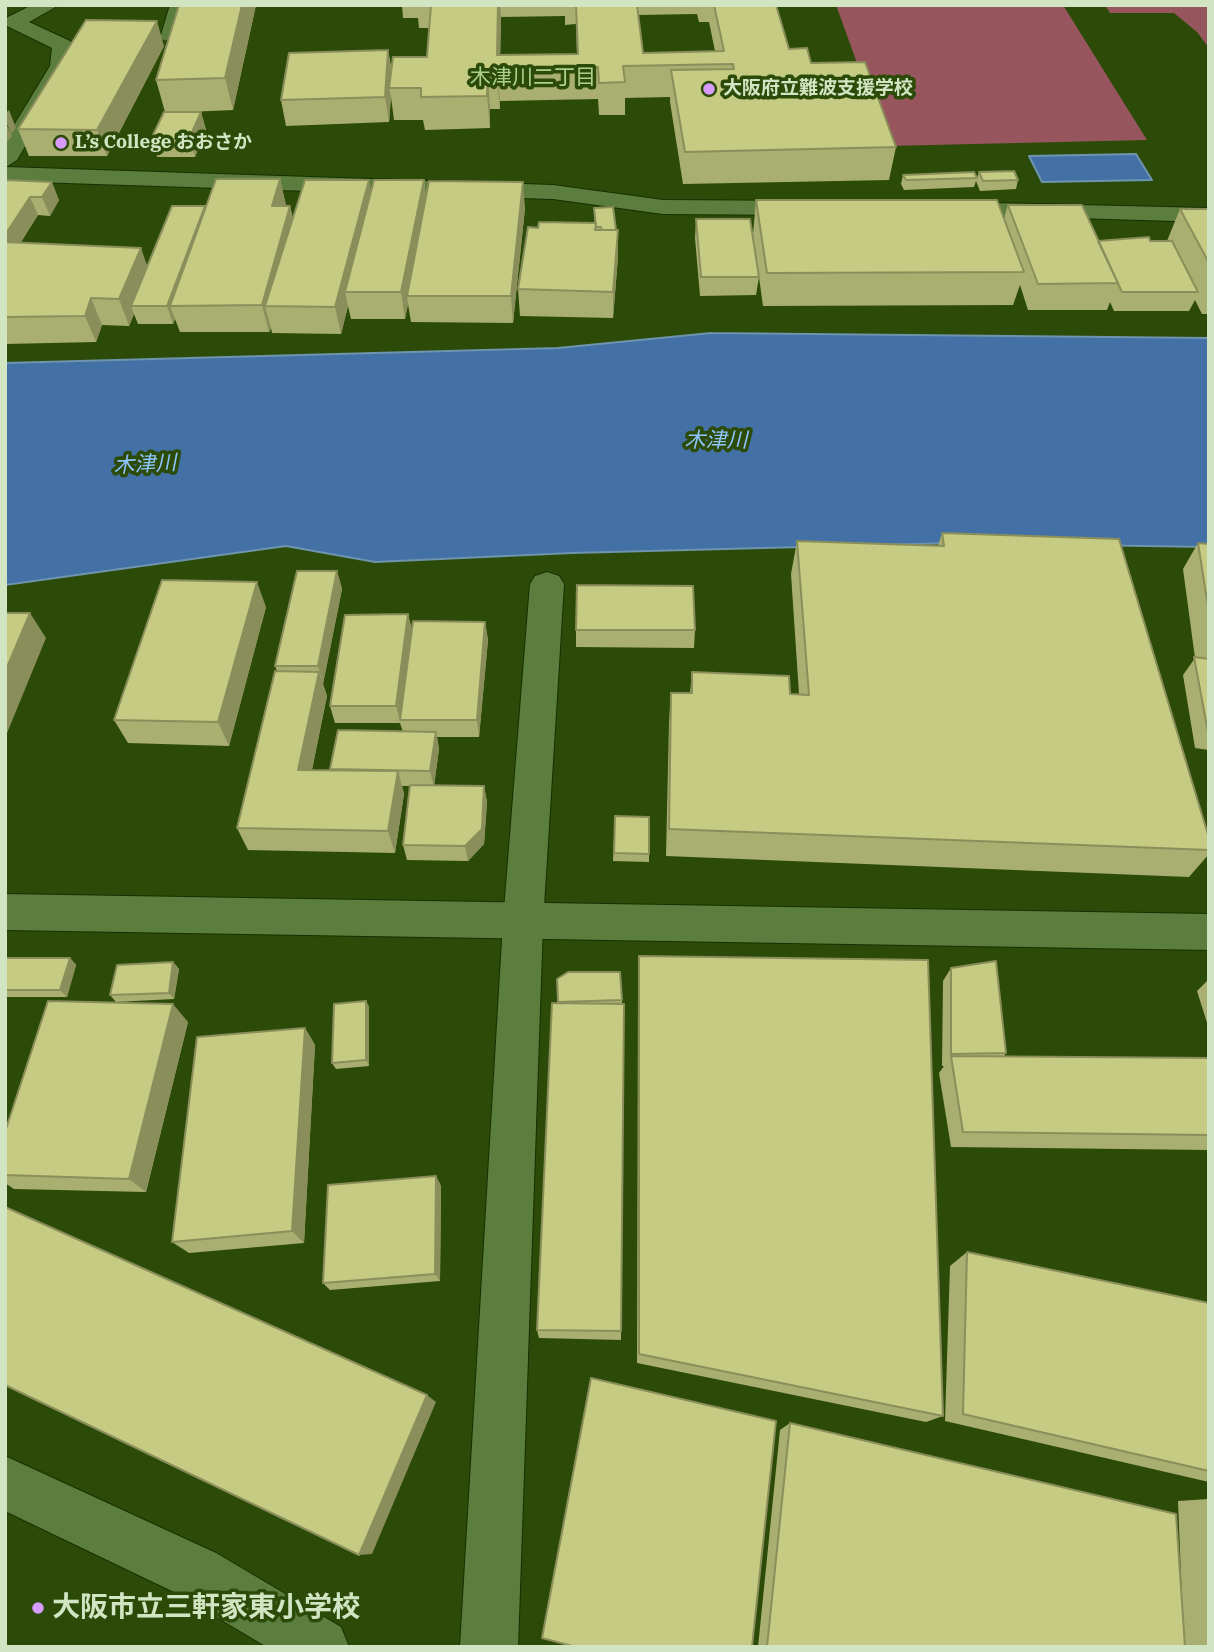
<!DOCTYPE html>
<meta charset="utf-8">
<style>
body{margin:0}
#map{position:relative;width:1214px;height:1652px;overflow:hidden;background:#2c4b08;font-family:"IBM Plex Serif",serif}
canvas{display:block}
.frame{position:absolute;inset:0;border:7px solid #d1e5c3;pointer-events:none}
</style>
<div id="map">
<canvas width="1214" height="1652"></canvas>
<div class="frame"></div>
</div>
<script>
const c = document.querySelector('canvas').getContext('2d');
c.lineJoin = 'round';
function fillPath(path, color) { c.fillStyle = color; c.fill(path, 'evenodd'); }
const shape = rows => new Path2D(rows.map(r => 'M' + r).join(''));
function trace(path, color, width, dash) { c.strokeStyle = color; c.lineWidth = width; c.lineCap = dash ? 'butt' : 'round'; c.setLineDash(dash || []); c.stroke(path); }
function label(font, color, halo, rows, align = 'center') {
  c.font = font + ' "IBM Plex Serif","Noto Sans JP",serif'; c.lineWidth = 7; c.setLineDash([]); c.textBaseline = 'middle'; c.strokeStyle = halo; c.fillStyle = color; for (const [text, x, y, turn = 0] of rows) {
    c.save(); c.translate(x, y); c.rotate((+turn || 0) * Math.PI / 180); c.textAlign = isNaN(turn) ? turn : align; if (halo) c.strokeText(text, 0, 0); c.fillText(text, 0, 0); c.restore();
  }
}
const green = shape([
 [836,5,1063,5,1147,140,887,146],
 [1105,5,1209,5,1209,48,1197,32,1174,13,1110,13]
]);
const water = shape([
 [1136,154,1152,180,1042,182,1029,156,1136,154],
 [711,333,1209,338,1209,547,955,543,572,553,375,562,286,546,5,585,5,363,558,348,711,333]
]);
const lane = shape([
 [170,5,180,5,170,38,165,41,160,38,170,5]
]);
const street = shape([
 [32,5,59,5,29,22,70,41,73,45,72,66,17,160,6,167,553,185,663,200,807,201,816,203,819,208,816,213,807,215,663,214,553,199,5,181,5,140,50,66,52,48,5,25,6,18,32,5],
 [948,202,1209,208,1209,222,939,214,936,209,939,204,948,202],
 [547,572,559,576,564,584,543,923,518,1647,460,1647,503,923,530,584,535,576,547,572]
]);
const secondary = shape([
 [5,894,1209,914,1209,950,5,930,5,894],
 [5,1456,216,1553,341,1627,349,1647,267,1647,176,1593,5,1511,5,1456]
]);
const wall = shape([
 [256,5,233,110,187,112,201,112,206,130,195,157,157,157,151,139,165,112,156,80],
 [402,5,776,5,789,49,811,63,896,147,889,180,683,184,670,102,670,97,625,98,625,115,599,115,598,99,500,101,500,109,490,109,490,128,425,130,423,120,394,120,391,97,389,122,286,126,281,100,388,50,392,71,427,57,429,28,419,28,418,18,403,18],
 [697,14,699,22,709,22,715,51,643,53,638,15],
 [565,16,565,25,576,24,577,54,500,55,501,17],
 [164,46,107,156,29,156,18,129],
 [979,172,1018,180,1016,189,980,191,976,181,974,187,904,190,901,184,903,175,977,178],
 [280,179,286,206,290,206,293,218,371,191,424,180,426,197,525,208,513,323,411,322,408,304,405,319,351,319,348,306,341,334,272,333,271,328,269,332,180,332,175,319,173,324,138,324,134,314,129,326,102,325,96,342,5,344,5,180,59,200,50,216,38,215,21,242,147,266,206,208],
 [756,200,1004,218,1008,205,1098,241,1167,241,1180,209,1209,209,1209,314,1202,314,1195,300,1189,311,1114,311,1110,302,1107,310,1028,310,1020,285,1013,305,763,306,753,234],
 [594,208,616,230,618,230,618,257,613,318,520,316,518,289,538,228,595,223],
 [696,219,759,277,756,295,700,296,695,238],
 [942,533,1209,838,1209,854,1189,877,666,856,669,723,671,693,690,693,692,672,790,694,799,694,791,574,797,541,938,546],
 [1198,543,1209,544,1209,750,1195,748,1183,675,1195,658,1183,569],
 [337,571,342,589,323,684,327,696,312,770,331,771,330,769,403,732,400,723,335,723,330,706,408,614,412,630,485,622,488,640,479,737,437,737,439,749,434,785,484,786,487,802,484,844,468,861,407,860,403,845,410,786,402,786,404,794,395,853,248,850,237,828,277,671,275,666],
 [266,607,229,746,128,743,114,720],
 [576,630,695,630,694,648,576,647],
 [615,816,649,817,649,862,613,861],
 [639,956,943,1416,926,1422,637,1363,638,980],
 [5,958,70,958,76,965,67,997,5,997],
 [173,962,179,969,174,999,116,1002,110,995],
 [951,968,1006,1053,1004,1056,1209,1058,1209,1150,951,1147,939,1073,944,1066,942,1066,943,981],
 [557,979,622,1000,621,1340,539,1338,537,1330,558,1003],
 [1209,979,1209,1029,1197,991],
 [366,1001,369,1007,369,1066,336,1069,332,1063],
 [188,1022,146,1192,14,1189,5,1183,5,1132],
 [305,1028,315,1045,304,1243,189,1253,172,1242],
 [436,1176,441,1186,440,1281,330,1290,323,1283],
 [967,1252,1209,1303,1209,1482,945,1421,950,1266],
 [790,1423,1183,1624,1178,1501,1209,1499,1209,1647,758,1647,780,1430]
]);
const shadedWall = shape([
 [242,5,256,5,233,110,225,78],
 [498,5,500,5,501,17,500,69,497,55],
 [157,21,164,46,107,156,97,130],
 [388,50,392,75,389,88,391,97,389,122,385,97],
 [497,69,500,101,500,109,497,77],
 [488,77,490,109,490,128,487,96],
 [9,110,16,128,11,134,5,120,5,114],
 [201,112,206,130,195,157,189,139],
 [8,126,12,136,5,144,5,130],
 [280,179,286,205,278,233,272,206],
 [369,180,374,207,345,292,348,306,341,334,335,307],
 [424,180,427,207,407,296,408,304,405,319,401,292],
 [52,182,59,200,50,216,42,197],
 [523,182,525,208,513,323,511,296],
 [30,197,38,215,10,258,5,247,5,235],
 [205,206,211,224,170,306,175,319,173,324,167,306],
 [290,206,296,233,265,306,271,328,269,332,262,305],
 [618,230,618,257,613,318,613,292],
 [141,248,150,274,131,306,134,314,129,326,119,299],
 [91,298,102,325,96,342,85,316],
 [337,571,342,589,323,684,318,666],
 [257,582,266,607,229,746,218,722],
 [30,613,46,638,5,738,5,672],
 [408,614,412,632,400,720,396,706],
 [485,622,488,640,479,737,477,720],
 [319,672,327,696,307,793,298,770],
 [436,732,439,749,434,787,430,771],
 [398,771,404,794,395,853,388,831],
 [484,786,487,802,484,844,468,861,465,846],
 [70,958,76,965,67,997,60,990],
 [173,962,179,969,174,999,169,993],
 [366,1001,369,1007,369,1066,366,1060],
 [173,1004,188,1022,146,1192,129,1179],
 [305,1028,315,1045,304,1243,292,1231],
 [436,1176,441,1186,440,1281,435,1274],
 [427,1395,436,1402,372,1554,359,1555]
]);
const building = shape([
 [179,5,242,5,225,78,156,80,179,5],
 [431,5,498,5,497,55,578,54,576,5,637,5,643,53,724,51,714,5,776,5,789,49,807,48,811,63,865,62,896,147,685,152,671,70,734,69,733,64,623,66,625,82,599,83,598,67,497,69,497,77,488,77,487,96,421,97,421,88,389,88,393,57,427,57,431,5],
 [86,20,157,21,97,130,18,129,86,20],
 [388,50,385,97,281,100,289,53,388,50],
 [164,112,201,112,189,139,151,139,164,112],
 [1014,171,1018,180,983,181,979,172,1014,171],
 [974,172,977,178,906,180,903,175,974,172],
 [216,179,280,179,272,206,290,206,262,305,170,306,216,179],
 [5,180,52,182,42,197,30,197,5,235,5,180],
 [305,180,369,180,335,307,265,306,305,180],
 [374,180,424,180,401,292,345,292,374,180],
 [429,181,523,182,511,296,407,296,429,181],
 [756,200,997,200,1024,272,767,273,756,200],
 [1008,205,1082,205,1118,283,1038,284,1008,205],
 [172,206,205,206,167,306,131,306,172,206],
 [613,207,616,230,602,230,601,227,596,227,594,208,613,207],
 [1180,209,1209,209,1209,263,1180,209],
 [696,219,750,219,759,277,701,277,696,219],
 [539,222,596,223,595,230,618,230,613,292,518,289,528,227,538,228,539,222],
 [1149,237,1150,241,1172,241,1198,292,1122,292,1098,241,1149,237],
 [5,242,141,248,119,299,91,298,85,316,5,317,5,242],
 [942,533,1119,539,1209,838,1209,850,669,829,671,693,692,693,692,672,789,676,790,694,809,695,797,541,944,546,942,533],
 [1198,543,1209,544,1209,613,1198,543],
 [297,571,337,571,318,666,275,666,297,571],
 [162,580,257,582,218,722,114,720,162,580],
 [577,585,693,586,695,630,576,630,577,585],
 [5,613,30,613,5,672,5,613],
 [408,614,396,706,330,706,345,615,408,614],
 [413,621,485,622,477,720,400,720,413,621],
 [1194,657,1209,659,1209,732,1208,732,1194,657],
 [275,671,319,672,298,770,398,771,388,831,237,828,275,671],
 [338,730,436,732,430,771,330,769,338,730],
 [410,785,484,786,482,829,465,846,403,845,410,785],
 [615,816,649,817,649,854,614,853,615,816],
 [639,956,928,960,943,1416,639,1354,639,956],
 [5,958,70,958,60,990,5,990,5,958],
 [996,961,1006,1053,951,1054,951,968,996,961],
 [173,962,169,993,110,995,117,965,173,962],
 [568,972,620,972,622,1000,558,1002,557,979,568,972],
 [48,1001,173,1004,129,1179,5,1175,5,1132,48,1001],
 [366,1001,366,1060,332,1063,334,1004,366,1001],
 [552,1003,624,1004,621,1331,537,1330,552,1003],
 [305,1028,292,1231,172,1242,197,1037,305,1028],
 [951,1056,1209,1058,1209,1135,963,1132,951,1056],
 [436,1176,435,1274,323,1283,328,1185,436,1176],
 [5,1207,427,1395,359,1555,5,1385,5,1207],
 [967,1252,1209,1303,1209,1471,963,1414,967,1252],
 [591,1378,776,1421,752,1647,576,1647,542,1638,591,1378],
 [790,1423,1176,1514,1185,1647,767,1647,790,1423]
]);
const markers = [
 [709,89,7,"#d79bf9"],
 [61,143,7,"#d79bf9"],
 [38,1608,7,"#d79bf9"]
];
const farPoinames = [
 ["大阪府立難波支援学校",723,89],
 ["L’s College おおさか",75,143]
];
const farNeighbourhoodnames = [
 ["木津川二丁目",533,78]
];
const farWaternames = [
 ["木津川",716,441],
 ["木津川",145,465,-3]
];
const nearPoinames = [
 ["大阪市立三軒家東小学校",52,1608]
];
fillPath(green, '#97555d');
fillPath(water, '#4371a5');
trace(water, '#6e94ae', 2);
trace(lane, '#182f00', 2);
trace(street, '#182f00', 2);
trace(secondary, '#182f00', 2);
fillPath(lane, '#5b7e3f');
fillPath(street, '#5b7e3f');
fillPath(secondary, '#5b7e3f');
fillPath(wall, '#a9af70');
fillPath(shadedWall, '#8a8e5b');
fillPath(building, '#c5cb82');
trace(building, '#8a8e5b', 2);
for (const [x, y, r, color] of markers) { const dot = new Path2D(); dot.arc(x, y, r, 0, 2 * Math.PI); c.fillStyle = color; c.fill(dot); trace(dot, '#2c4b08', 2.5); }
label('bold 19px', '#d1e5c3', '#2c4b08', farPoinames, 'left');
label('21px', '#abd18e', '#2c4b08', farNeighbourhoodnames);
label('italic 21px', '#90c4ff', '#2c4b08', farWaternames);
label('bold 28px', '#d1e5c3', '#2c4b08', nearPoinames, 'left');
</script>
